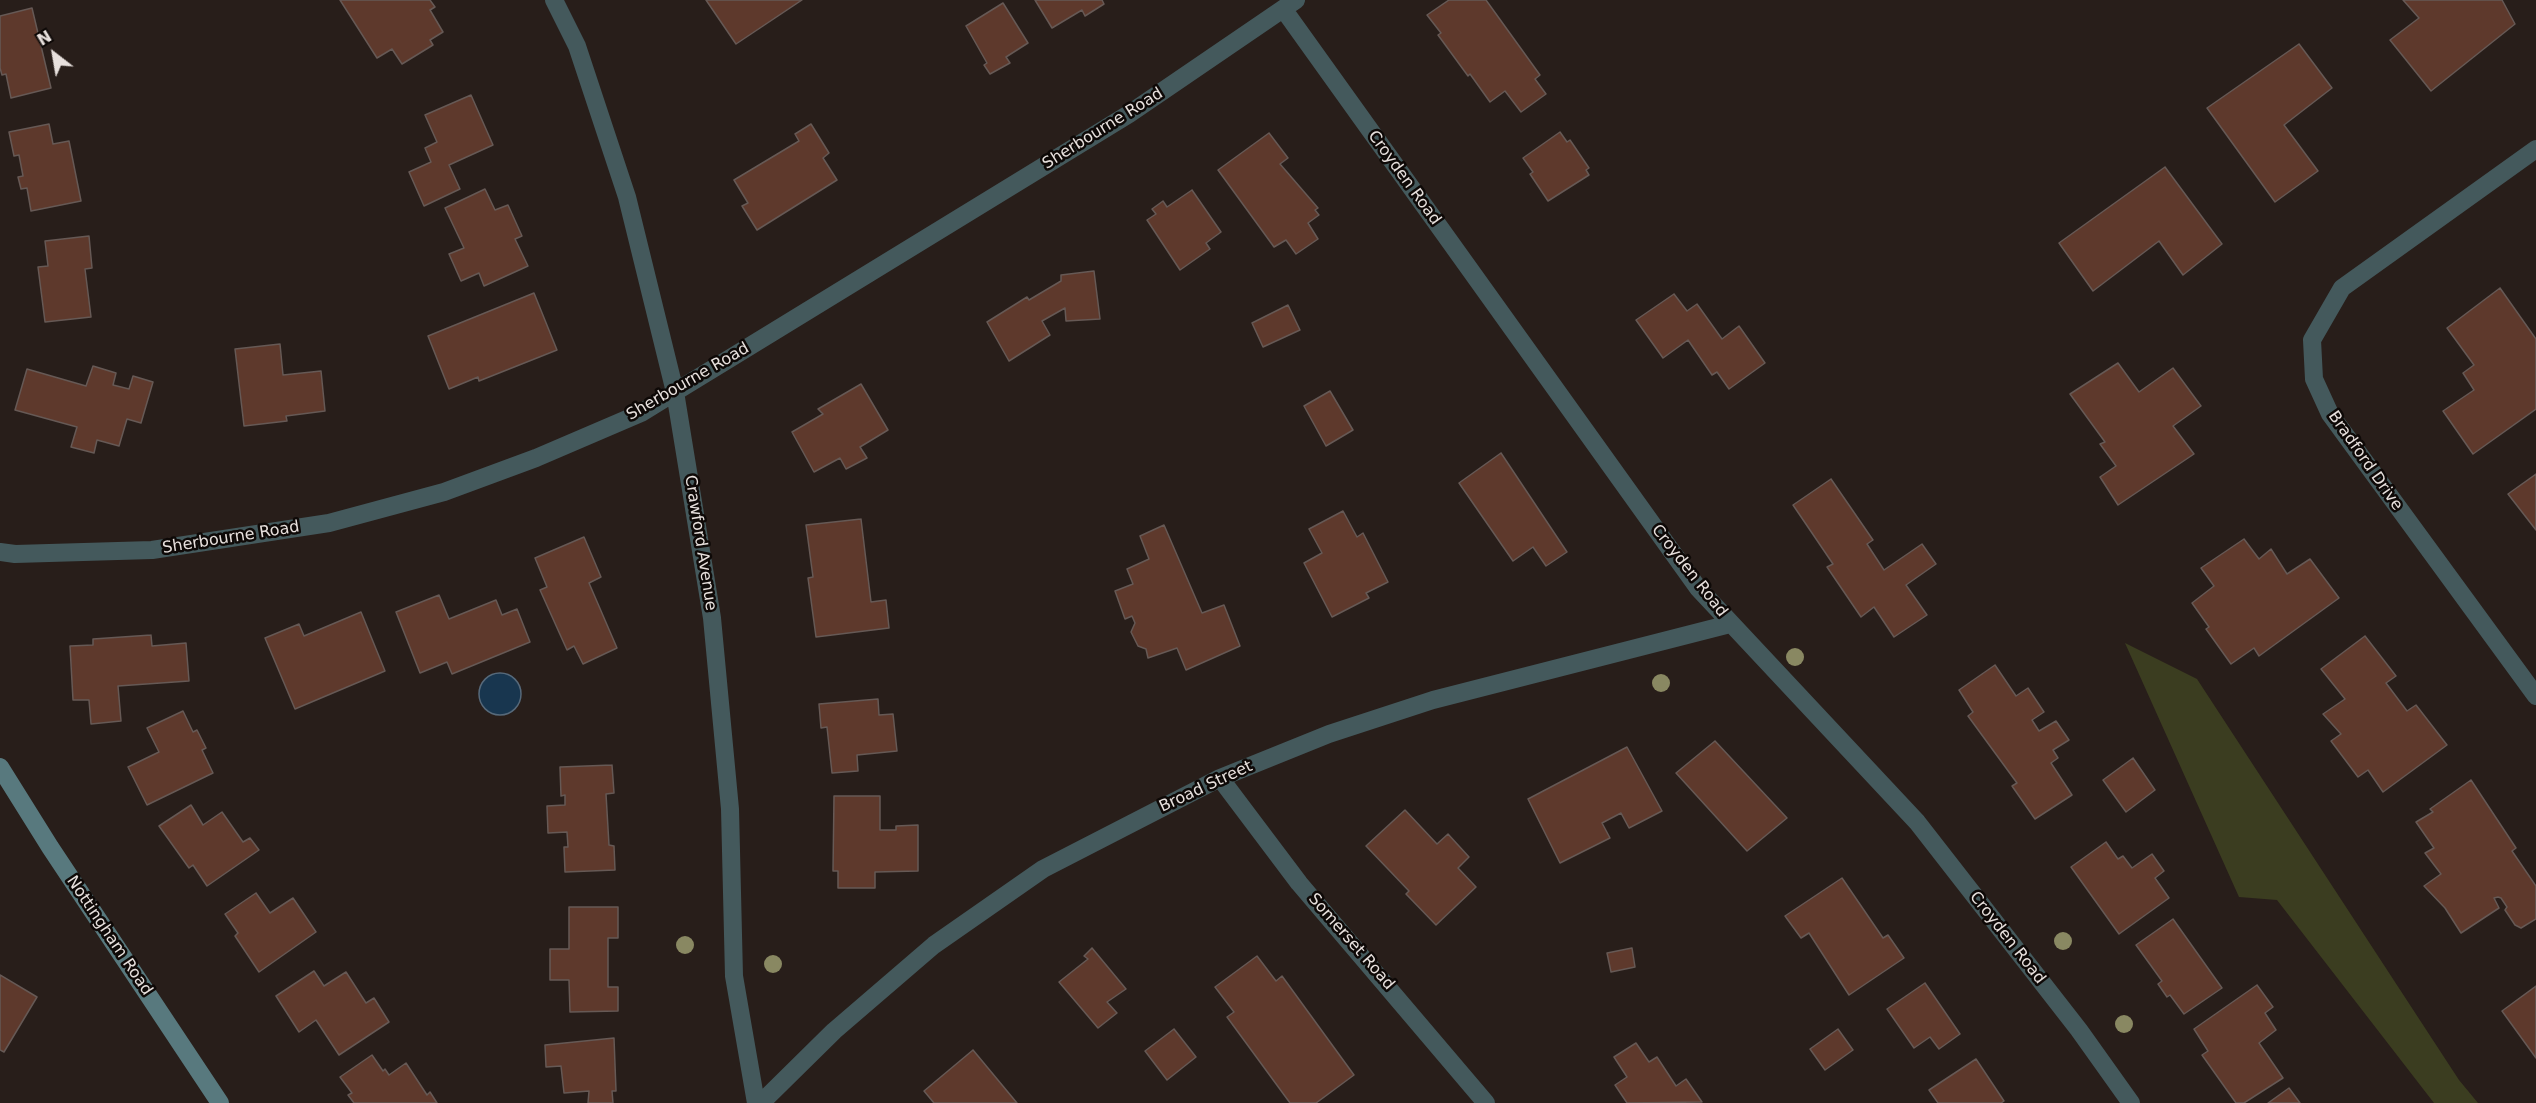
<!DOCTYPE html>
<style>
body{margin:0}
#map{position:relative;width:2536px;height:1103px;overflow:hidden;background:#281e1a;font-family:"DejaVu Sans",sans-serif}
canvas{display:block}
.north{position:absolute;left:24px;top:24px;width:60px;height:60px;-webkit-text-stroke:4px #0e0907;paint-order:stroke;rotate:329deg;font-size:16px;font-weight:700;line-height:24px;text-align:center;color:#e7e0dd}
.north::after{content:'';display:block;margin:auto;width:21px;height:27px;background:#e7e0dd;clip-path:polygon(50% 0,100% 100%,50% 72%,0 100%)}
</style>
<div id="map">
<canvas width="2536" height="1103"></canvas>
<div class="north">N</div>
</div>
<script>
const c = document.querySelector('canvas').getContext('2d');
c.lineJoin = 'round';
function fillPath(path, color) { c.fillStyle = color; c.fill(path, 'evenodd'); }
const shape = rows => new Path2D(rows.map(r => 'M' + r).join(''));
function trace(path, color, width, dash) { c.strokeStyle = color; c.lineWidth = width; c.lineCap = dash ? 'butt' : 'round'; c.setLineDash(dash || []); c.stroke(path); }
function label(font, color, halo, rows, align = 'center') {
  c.font = font + ' "DejaVu Sans",sans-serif'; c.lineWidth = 5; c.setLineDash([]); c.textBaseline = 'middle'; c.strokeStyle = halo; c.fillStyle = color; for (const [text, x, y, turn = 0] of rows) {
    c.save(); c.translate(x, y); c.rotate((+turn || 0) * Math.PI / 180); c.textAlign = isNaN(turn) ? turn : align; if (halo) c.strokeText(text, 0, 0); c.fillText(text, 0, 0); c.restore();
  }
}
const green = shape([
 [2125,643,2197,679,2459,1080,2478,1103,2434,1103,2277,900,2239,897]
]);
const water = shape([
 '479 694a21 21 0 1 1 42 0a21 21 0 1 1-42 0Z'
]);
const building = shape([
 [340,0,430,0,435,7,430,10,443,32,430,40,433,45,402,64,392,49,377,58,340,0],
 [706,0,802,0,736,44,706,0],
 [1035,0,1102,0,1104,4,1085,16,1082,10,1052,28,1035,0],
 [1449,0,1486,0,1540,75,1535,79,1546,94,1521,112,1505,91,1490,102,1470,74,1468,76,1438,35,1441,33,1427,15,1449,0],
 [2403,0,2502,0,2515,24,2431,91,2390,40,2419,18,2403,0],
 [1003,3,1028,43,1006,57,1010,63,990,74,984,65,987,63,966,26,1003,3],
 [32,8,51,88,11,98,6,74,2,75,0,68,0,16,32,8],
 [2299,44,2332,88,2284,125,2318,171,2275,202,2207,108,2299,44],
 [471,95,493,145,449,165,460,189,424,206,409,172,431,162,425,148,437,142,425,115,471,95],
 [49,124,53,144,69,141,81,201,31,211,27,188,21,189,18,177,23,176,19,155,14,156,9,132,49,124],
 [811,124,829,153,823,158,837,180,757,230,742,206,748,203,734,180,799,141,795,134,811,124],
 [1560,132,1567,142,1570,140,1589,168,1586,170,1589,175,1548,201,1530,174,1533,172,1523,158,1560,132],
 [1269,133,1288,158,1280,164,1318,208,1315,210,1319,215,1308,223,1318,239,1296,254,1286,240,1274,247,1218,170,1269,133],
 [2165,167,2222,244,2183,275,2159,241,2093,291,2059,243,2165,167],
 [485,189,495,210,508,205,522,236,515,239,528,266,484,286,479,273,461,281,449,254,464,248,445,208,485,189],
 [1192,190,1221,232,1206,243,1210,249,1180,270,1147,220,1156,214,1152,209,1163,201,1167,207,1192,190],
 [89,236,92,268,85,269,91,317,45,322,38,267,48,266,45,241,89,236],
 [1094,271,1100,319,1066,321,1065,308,1042,321,1050,335,1009,361,987,322,1027,297,1029,300,1061,281,1061,275,1094,271],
 [2500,288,2536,339,2536,409,2473,454,2443,411,2474,390,2463,373,2474,365,2447,328,2500,288],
 [534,293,557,350,479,381,478,377,449,389,428,336,534,293],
 [1674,294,1687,311,1697,304,1722,339,1739,326,1765,363,1729,389,1717,372,1712,375,1688,340,1663,358,1636,320,1674,294],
 [1288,305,1300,330,1263,347,1252,323,1288,305],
 [280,344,283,375,321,371,325,411,286,416,287,421,244,426,235,349,280,344],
 [2118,363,2139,392,2173,368,2201,406,2173,426,2194,454,2118,505,2100,477,2116,466,2100,444,2105,442,2070,394,2118,363],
 [93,366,116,373,113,385,129,389,133,376,153,382,141,423,127,419,119,446,97,440,94,453,71,447,77,427,15,410,27,369,86,386,93,366],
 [861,384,888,430,860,447,867,458,846,469,840,458,814,472,792,432,823,414,818,409,861,384],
 [1330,391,1353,430,1326,446,1304,406,1330,391],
 [1501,453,1567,552,1546,566,1533,547,1513,561,1459,483,1501,453],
 [2536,474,2536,530,2508,494,2536,474],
 [1831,479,1873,540,1867,544,1884,570,1922,544,1936,564,1906,585,1927,615,1894,637,1874,607,1861,617,1827,567,1833,564,1793,505,1831,479],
 [1343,511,1357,537,1363,533,1388,582,1366,593,1369,598,1332,617,1304,563,1322,553,1309,529,1343,511],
 [861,519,871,602,886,600,889,628,816,637,808,578,813,577,806,525,861,519],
 [1164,525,1202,613,1224,605,1240,646,1186,670,1177,648,1148,658,1146,649,1138,646,1131,632,1135,623,1132,616,1125,619,1115,591,1133,584,1127,569,1149,559,1140,536,1164,525],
 [584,537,601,577,589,583,617,648,583,664,574,646,567,650,540,590,547,587,535,558,584,537],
 [2244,539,2259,559,2271,549,2287,574,2310,559,2339,598,2259,656,2254,648,2231,664,2206,629,2209,627,2192,603,2214,586,2201,568,2244,539],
 [439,595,449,619,496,600,502,615,517,609,530,642,452,674,447,662,420,673,396,612,439,595],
 [361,612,385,671,295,709,265,638,299,624,304,636,361,612],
 [151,635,152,646,186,643,189,681,118,686,121,721,91,724,89,700,73,700,70,646,93,645,93,639,151,635],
 [2365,636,2396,676,2386,683,2407,711,2416,705,2447,745,2383,792,2368,770,2358,777,2331,741,2341,734,2323,714,2345,699,2321,669,2365,636],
 [1995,665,2016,696,2028,688,2044,712,2032,720,2039,731,2056,721,2069,740,2053,750,2058,758,2051,763,2072,795,2035,819,2012,786,2017,783,1968,716,1973,712,1959,690,1995,665],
 [878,699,879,715,893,714,897,751,857,755,858,771,832,773,827,727,821,728,819,704,878,699],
 [183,711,193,732,197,730,206,748,202,750,213,773,147,805,128,767,159,752,147,728,183,711],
 [1715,741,1787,818,1747,851,1676,773,1715,741],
 [1627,747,1662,811,1629,828,1621,813,1602,823,1610,838,1560,863,1528,799,1627,747],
 [2133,758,2155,790,2126,812,2103,780,2133,758],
 [612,765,614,793,606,794,609,845,614,846,615,870,565,872,564,847,568,847,567,832,548,833,547,806,565,805,565,795,561,796,560,767,612,765],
 [2471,780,2516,848,2512,851,2536,886,2536,919,2521,928,2515,925,2505,910,2507,907,2501,898,2498,897,2494,898,2499,908,2461,933,2445,908,2424,886,2441,874,2425,853,2434,848,2416,822,2433,812,2430,809,2471,780],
 [834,796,880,796,880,830,896,830,896,826,918,825,918,871,875,872,875,888,838,888,838,871,833,871,834,796],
 [191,805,203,825,222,812,243,842,250,838,259,850,207,886,193,865,189,868,159,826,191,805],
 [1405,810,1437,844,1448,834,1469,857,1458,868,1476,887,1436,925,1406,894,1409,891,1366,846,1405,810],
 [2106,842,2118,859,2123,856,2132,868,2152,854,2164,871,2155,878,2169,898,2119,934,2071,867,2106,842],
 [1842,878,1883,938,1888,935,1904,958,1849,995,1809,933,1801,938,1785,916,1842,878],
 [256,893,270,913,293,898,316,932,259,972,235,936,238,933,225,914,256,893],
 [569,907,618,907,618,938,608,938,608,987,618,987,618,1011,570,1012,569,980,550,980,550,949,569,949,569,907],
 [2173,919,2222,988,2184,1014,2170,995,2167,997,2158,984,2162,981,2136,945,2173,919],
 [1092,948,1126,989,1107,1002,1117,1013,1098,1028,1059,982,1088,959,1084,956,1092,948],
 [1632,948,1635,967,1611,972,1607,953,1632,948],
 [1257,956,1276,981,1282,976,1354,1075,1316,1103,1290,1103,1227,1017,1234,1012,1215,987,1257,956],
 [314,971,324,986,346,972,366,1003,374,998,389,1022,339,1055,316,1020,299,1032,276,996,314,971],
 [0,975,37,997,4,1052,0,1050,0,975],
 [1925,983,1960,1034,1939,1049,1930,1037,1914,1048,1887,1009,1925,983],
 [2257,985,2273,1007,2265,1013,2276,1030,2259,1043,2283,1078,2244,1103,2236,1103,2202,1055,2208,1051,2194,1029,2257,985],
 [2536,986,2536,1058,2502,1011,2536,986],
 [1174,1029,1196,1057,1167,1080,1145,1051,1174,1029],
 [1838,1029,1853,1050,1825,1070,1810,1049,1838,1029],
 [614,1038,616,1091,612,1091,613,1103,588,1103,589,1091,564,1093,561,1066,546,1067,545,1045,614,1038],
 [1636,1043,1649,1062,1657,1057,1676,1086,1686,1079,1702,1102,1627,1103,1615,1085,1627,1077,1614,1057,1636,1043],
 [973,1050,1017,1103,934,1103,924,1091,973,1050],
 [372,1055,383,1071,385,1069,389,1075,406,1063,427,1095,430,1092,437,1103,354,1103,348,1095,352,1093,340,1077,372,1055],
 [1976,1059,2004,1101,2001,1103,1938,1103,1929,1090,1976,1059],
 [2289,1088,2300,1103,2268,1103,2289,1088]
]);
const street = shape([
 [554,0,577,46,627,197,675,392,712,618,730,809,734,976,756,1103],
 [1284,10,1698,588,1917,822,2079,1030,2131,1103],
 [2536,149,2342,288,2312,340,2314,379,2330,414,2536,696],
 [0,552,15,554,152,550,329,523,444,492,536,458,641,413,675,392,1129,114,1296,0],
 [1220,778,1299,883,1486,1103],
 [761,1103,834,1031,934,945,1043,869,1220,778,1329,734,1433,700,1730,624]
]);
const secondary = shape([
 [0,767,50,847,220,1103]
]);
const trees = [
 [1795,657],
 [1661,683],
 [2063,941],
 [685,945],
 [773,964],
 [2124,1024]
];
const streetNames = [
 ["Sherbourne Road",1103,129,-32],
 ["Croyden Road",1404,178,54],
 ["Sherbourne Road",688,382,-30],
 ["Bradford Drive",2365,461,55],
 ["Sherbourne Road",231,538,-9],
 ["Crawford Avenue",700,543,81],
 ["Croyden Road",1689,571,52],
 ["Broad Street",1206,787,-25],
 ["Nottingham Road",109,936,56],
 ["Croyden Road",2007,938,52],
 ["Somerset Road",1351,942,49]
];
fillPath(green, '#3b3d20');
fillPath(water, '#18364f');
trace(water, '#56697a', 1.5);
fillPath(building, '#5e392c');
trace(building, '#665955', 1.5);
trace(street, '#44595c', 18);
trace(secondary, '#58797e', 18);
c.fillStyle = '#898862';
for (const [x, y] of trees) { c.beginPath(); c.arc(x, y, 9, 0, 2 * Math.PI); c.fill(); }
label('16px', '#e7e0dd', '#0e0907', streetNames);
</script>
